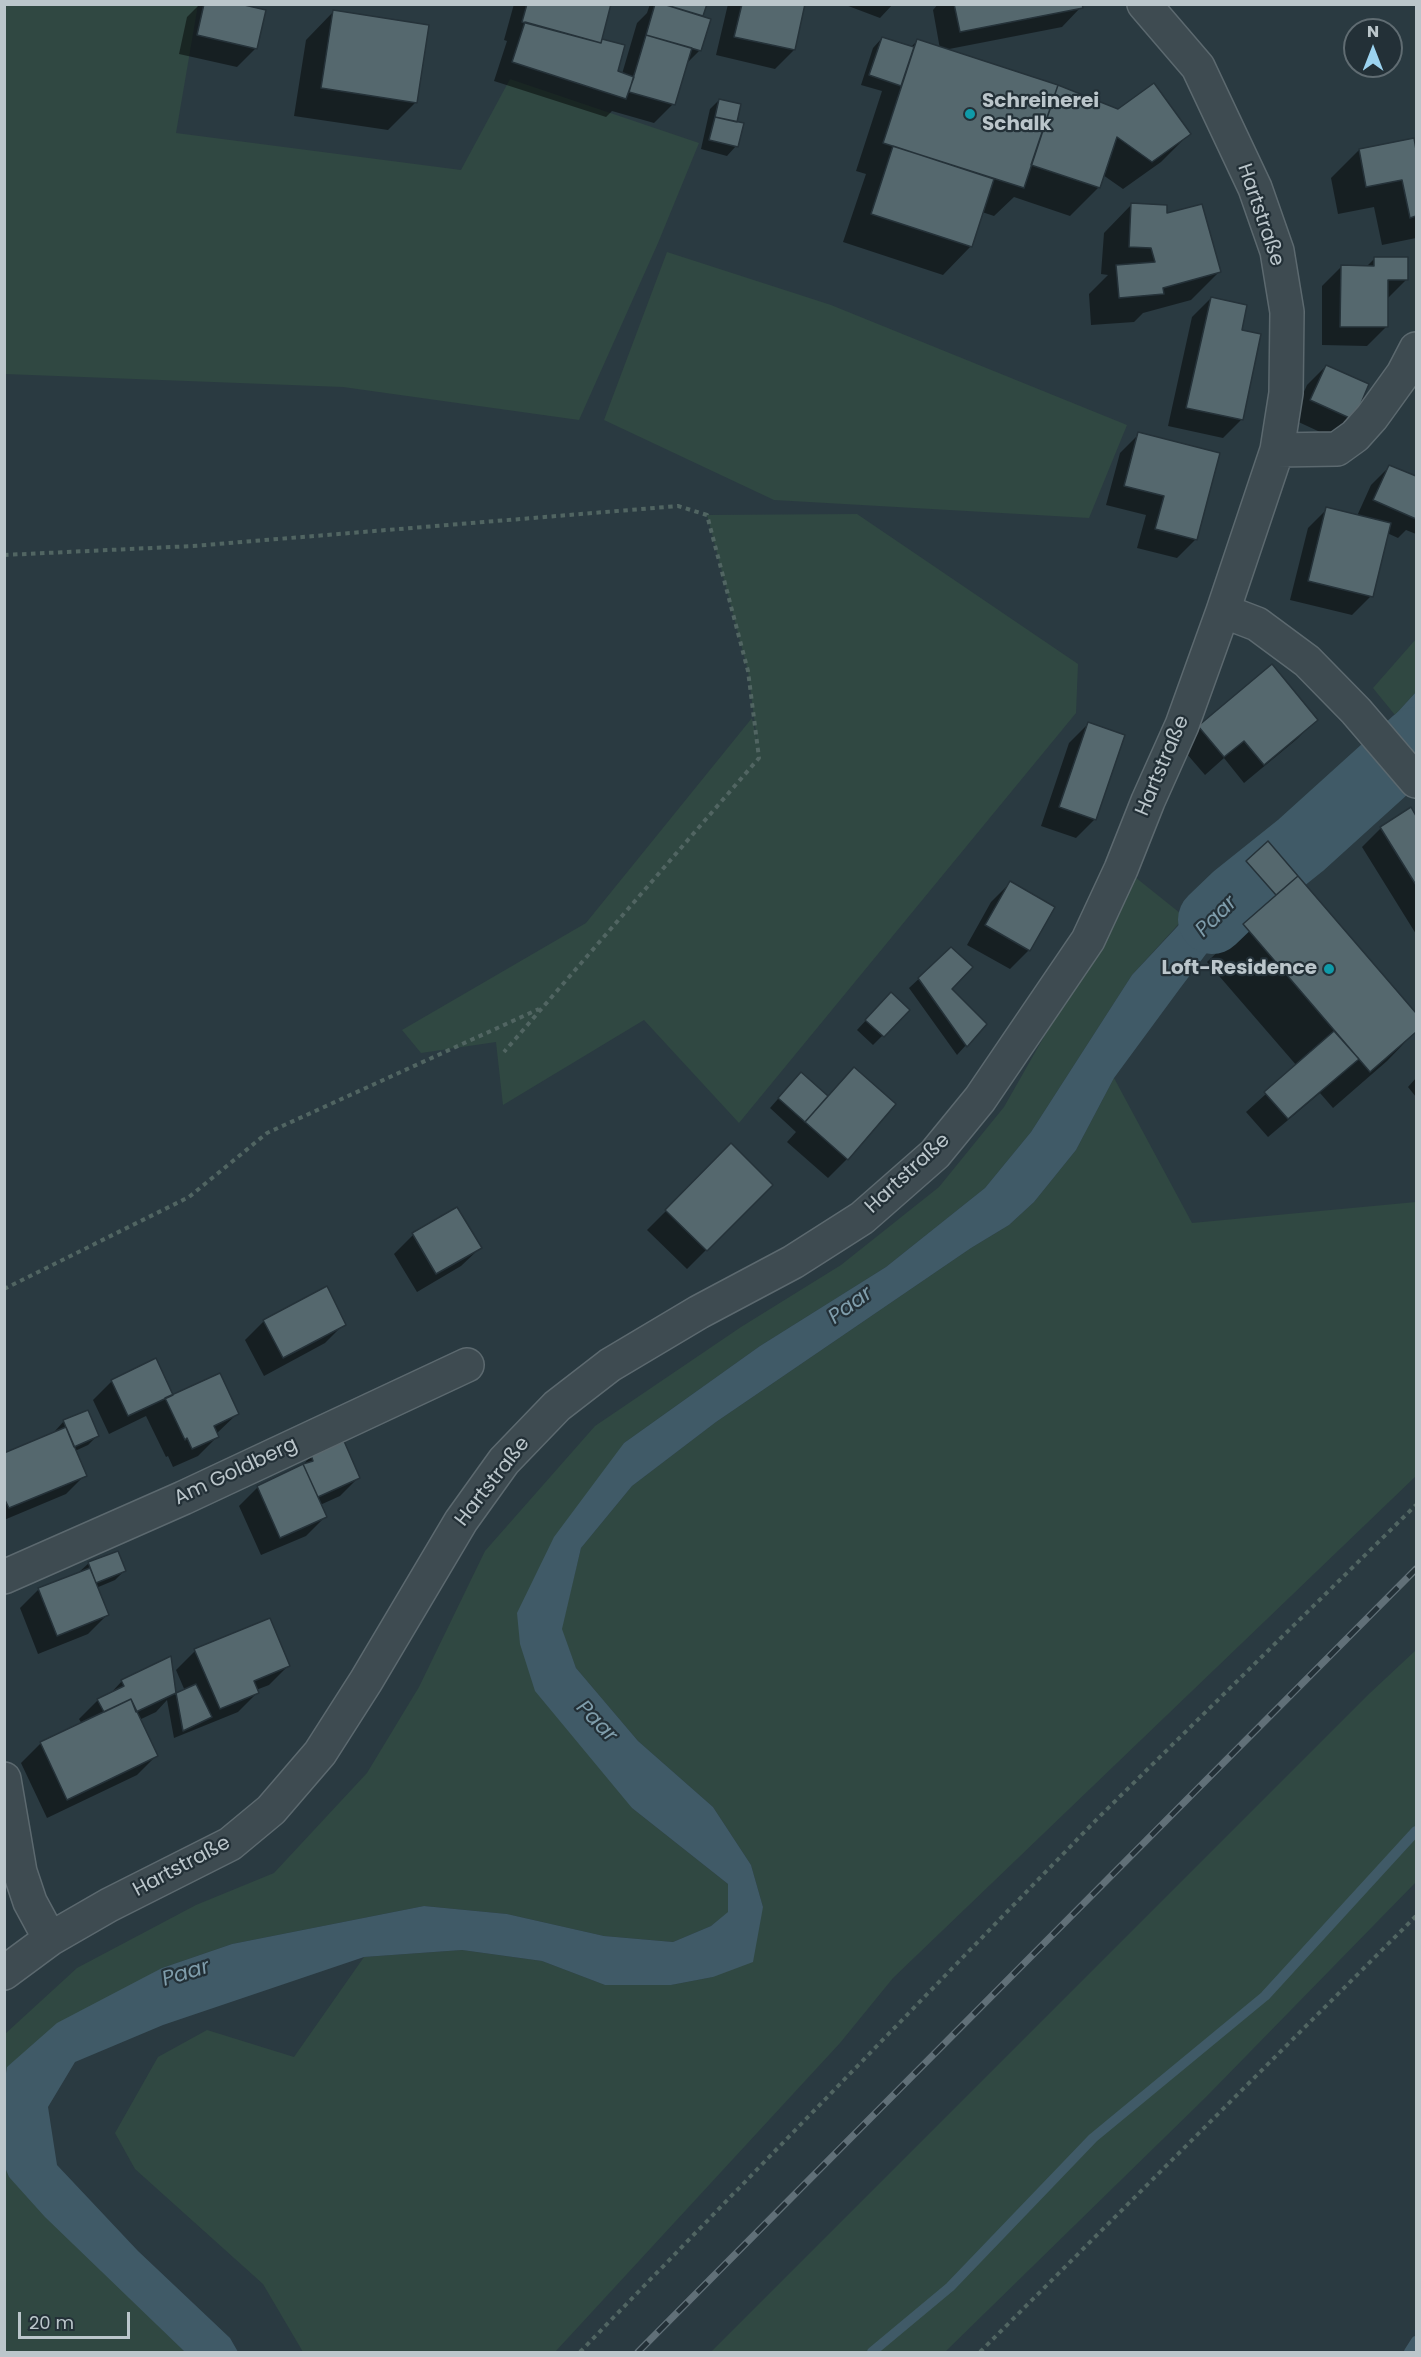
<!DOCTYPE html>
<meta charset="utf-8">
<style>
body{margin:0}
#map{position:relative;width:1421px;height:2357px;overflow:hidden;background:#2a3a41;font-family:Poppins,sans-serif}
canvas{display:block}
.frame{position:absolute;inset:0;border:6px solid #bbc6cb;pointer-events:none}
.north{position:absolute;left:1343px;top:18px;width:60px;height:60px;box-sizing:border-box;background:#233037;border:2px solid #606c72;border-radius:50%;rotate:0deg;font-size:16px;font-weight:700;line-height:24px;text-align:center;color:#bbc6cb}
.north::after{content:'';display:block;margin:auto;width:21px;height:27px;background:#9cd3f0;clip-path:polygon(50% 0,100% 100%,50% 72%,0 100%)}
.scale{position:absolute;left:18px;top:2312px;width:112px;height:27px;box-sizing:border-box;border:3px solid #bbc6cb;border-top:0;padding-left:8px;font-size:18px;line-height:21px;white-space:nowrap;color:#bbc6cb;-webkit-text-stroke:4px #233037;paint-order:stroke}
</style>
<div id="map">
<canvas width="1421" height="2357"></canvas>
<div class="frame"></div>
<div class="north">N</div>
<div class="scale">20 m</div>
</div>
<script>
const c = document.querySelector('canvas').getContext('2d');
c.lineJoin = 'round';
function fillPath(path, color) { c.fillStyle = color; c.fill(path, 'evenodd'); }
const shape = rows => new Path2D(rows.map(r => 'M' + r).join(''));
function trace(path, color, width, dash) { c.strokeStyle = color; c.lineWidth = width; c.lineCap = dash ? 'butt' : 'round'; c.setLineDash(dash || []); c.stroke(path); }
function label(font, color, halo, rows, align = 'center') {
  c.font = font + ' Poppins,sans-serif'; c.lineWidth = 4.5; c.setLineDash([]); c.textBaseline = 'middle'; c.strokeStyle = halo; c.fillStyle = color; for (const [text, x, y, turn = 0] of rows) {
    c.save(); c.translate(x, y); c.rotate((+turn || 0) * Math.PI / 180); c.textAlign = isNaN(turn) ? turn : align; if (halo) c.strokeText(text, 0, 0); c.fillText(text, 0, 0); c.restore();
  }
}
const green = shape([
 [5,4,198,5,176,133,461,170,510,79,699,143,658,243,579,420,343,387,5,374],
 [667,252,831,305,1127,425,1089,518,774,500,604,420],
 [857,514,1078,664,1076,713,739,1123,644,1020,503,1105,496,1042,421,1053,402,1030,586,923,752,718,757,741,748,671,707,515],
 [1416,639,1416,692,1395,715,1373,688],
 [1135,877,1185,917,1132,975,1031,1132,985,1188,886,1267,760,1346,624,1443,518,1612,632,1808,728,1884,729,1912,711,1926,673,1942,604,1936,507,1914,424,1906,232,1944,162,1968,7,2067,5,2085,5,2034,77,1968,196,1905,274,1873,367,1773,419,1687,485,1551,595,1426,741,1327,841,1265,939,1187,1004,1107],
 [1114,1078,1192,1223,1416,1202,1416,1476,893,1978,840,2043,555,2352,303,2352,263,2284,135,2169,115,2133,158,2057,207,2030,294,2057,364,1957,462,1950,542,1961,605,1985,671,1985,713,1977,763,1907,751,1865,713,1807,638,1741,576,1668,561,1629,581,1548,632,1486,716,1422,971,1248,1009,1225,1034,1202,1076,1150],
 [1416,1650,1416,1882,1206,2097,945,2352,711,2352,1370,1693],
 [4,2165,9,2177,185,2352,5,2352]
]);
const water = shape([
 [1416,692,1416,766,1392,790,1307,859,1275,826,1395,715],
 [1243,860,1270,892,1209,950,1181,987,1114,1078,1076,1150,1034,1202,1009,1225,971,1248,716,1422,632,1486,581,1548,562,1629,576,1668,638,1741,713,1807,751,1865,763,1907,753,1962,713,1977,671,1985,605,1985,542,1961,462,1950,364,1957,163,2025,75,2062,48,2107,57,2165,138,2251,230,2338,238,2352,185,2352,45,2217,9,2177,4,2165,4,2085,7,2067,57,2023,162,1968,232,1944,424,1906,507,1914,604,1936,673,1942,711,1926,728,1912,728,1884,632,1808,535,1691,520,1644,517,1613,554,1537,624,1443,760,1346,886,1267,985,1188,1031,1132,1132,975,1220,881]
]);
const shadow = shape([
 [200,4,233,4,256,48,237,67,179,54,187,17],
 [514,4,610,4,600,40,616,72,622,74,637,23,647,13,650,4,705,4,700,17,700,50,685,65,673,104,654,123,612,111,606,117,494,81,507,41,504,40],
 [728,4,804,4,794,50,775,69,716,55],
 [843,4,893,4,880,18],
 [938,4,1081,4,1081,7,1062,27,944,50,1189,134,1161,162,1123,189,1103,175,1098,188,1070,216,1014,197,994,216,982,212,971,246,943,275,843,242,866,174,856,171,882,91,861,85,873,48,882,38,910,48,917,41,940,49,933,10],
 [334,11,416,102,388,130,294,116,306,40],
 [719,100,735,123,736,146,727,156,701,149,710,109],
 [1359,150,1416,151,1416,238,1382,245,1374,207,1338,214,1331,178],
 [1132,204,1165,215,1219,272,1191,300,1143,313,1134,322,1091,325,1089,294,1108,275,1101,274,1104,233],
 [1375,258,1406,280,1387,299,1387,326,1367,346,1322,345,1322,286,1341,267,1366,267],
 [1211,298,1242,419,1223,438,1168,426,1192,317],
 [1326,366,1352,419,1333,438,1292,419,1307,385],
 [1139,434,1196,539,1177,558,1137,548,1146,515,1106,505,1120,453],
 [1390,466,1416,478,1416,534,1406,530,1398,538,1387,533,1371,596,1352,615,1290,600,1308,528,1327,509,1357,516,1371,485],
 [1316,720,1297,739,1244,783,1224,758,1205,775,1180,746,1199,727],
 [1088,724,1095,819,1076,838,1041,826,1069,743],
 [1411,810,1416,819,1416,934,1362,847,1381,828],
 [1268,843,1416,1016,1416,1031,1387,1061,1333,1108,1320,1093,1268,1137,1246,1112,1297,1066,1207,962,1267,905,1238,871],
 [1010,883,1029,950,1010,969,967,945,991,902],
 [951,949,950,989,985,1024,957,1055,909,988],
 [882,1003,908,1010,873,1045,857,1030],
 [854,1069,847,1159,828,1178,787,1142,796,1132,770,1108,792,1083,827,1097],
 [1416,1078,1416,1097,1408,1087],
 [731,1146,771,1185,687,1269,647,1230],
 [457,1209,480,1248,461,1266,417,1292,394,1254,413,1235],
 [264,1321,344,1324,325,1343,264,1376,245,1340],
 [112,1381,173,1397,237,1414,216,1434,217,1437,198,1456,173,1467,168,1456,166,1457,146,1416,109,1434,93,1400],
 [64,1421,97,1436,88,1445,75,1451,85,1475,66,1494,4,1520,4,1454,56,1433,55,1431],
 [343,1443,359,1477,340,1496,320,1505,325,1517,306,1536,261,1555,239,1506,258,1487,299,1469,311,1456],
 [89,1563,124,1571,115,1580,96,1588,107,1615,88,1634,38,1654,20,1608,39,1589,79,1572],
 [195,1651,288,1666,269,1685,256,1690,257,1693,238,1712,174,1738,167,1700,156,1712,139,1720,156,1756,137,1775,47,1818,21,1763,40,1744,82,1724,79,1719,98,1700,108,1696,122,1681,170,1658,175,1695,185,1691,176,1670]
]);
const stream = shape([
 [872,2352,950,2287,1093,2138,1265,1996,1416,1831],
 [1409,2352,1416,2341]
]);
const river = shape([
 [1212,920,1236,897,1301,845,1416,741]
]);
const building = shape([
 [204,4,240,4,266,10,257,49,197,35,204,4],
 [527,4,611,4,601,43,522,22,527,4],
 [655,4,663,4,711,19,701,51,646,35,655,4],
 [663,4,707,4,703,16,663,4],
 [742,4,805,4,795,50,734,37,742,4],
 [954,4,1082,4,1083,8,960,32,954,4],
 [333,10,429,25,417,103,321,88,333,10],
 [525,22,601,43,602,39,625,45,618,71,634,77,626,99,512,62,525,22],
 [646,35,692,48,675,105,629,92,646,35],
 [882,37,914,47,901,86,869,75,882,37],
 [917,39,1058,85,1024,188,883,143,917,39],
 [1154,83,1191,134,1152,162,1117,137,1100,188,1031,165,1058,85,1118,109,1154,83],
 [719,99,741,104,737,122,715,117,719,99],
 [715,117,744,123,738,147,709,140,715,117],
 [1414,138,1416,150,1416,216,1410,218,1402,180,1366,187,1359,149,1414,138],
 [893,146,994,179,972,247,871,214,893,146],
 [1131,203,1167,205,1167,213,1202,204,1221,272,1163,288,1164,294,1119,298,1116,265,1155,262,1151,248,1129,247,1131,203],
 [1374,257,1408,257,1408,280,1388,280,1388,327,1340,327,1341,265,1374,266,1374,257],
 [1211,297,1247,305,1242,330,1261,334,1243,420,1186,408,1211,297],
 [1326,365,1369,384,1354,420,1310,400,1326,365],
 [1138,432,1220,453,1197,540,1155,529,1164,496,1124,486,1138,432],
 [1389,465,1416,476,1416,519,1373,500,1389,465],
 [1326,507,1391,523,1373,597,1308,581,1326,507],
 [1272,664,1318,720,1264,765,1244,741,1224,757,1198,726,1272,664],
 [1088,722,1125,735,1096,820,1059,807,1088,722],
 [1411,807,1416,816,1416,885,1380,827,1411,807],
 [1268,841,1298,876,1276,895,1246,861,1268,841],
 [1298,876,1416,1013,1416,1032,1370,1072,1243,924,1298,876],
 [1010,881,1055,907,1030,951,985,925,1010,881],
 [951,947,973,967,952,989,987,1024,967,1047,918,978,951,947],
 [891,992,910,1010,884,1037,865,1020,891,992],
 [1334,1031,1359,1059,1288,1119,1264,1092,1334,1031],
 [854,1067,896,1104,848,1160,805,1122,854,1067],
 [801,1072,828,1096,805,1122,778,1098,801,1072],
 [731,1143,773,1185,707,1251,665,1210,731,1143],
 [457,1207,482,1248,436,1274,412,1233,457,1207],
 [327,1286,346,1325,283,1358,263,1320,327,1286],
 [156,1358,173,1395,128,1416,111,1380,156,1358],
 [220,1373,239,1414,214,1426,219,1437,192,1449,187,1438,185,1440,165,1398,220,1373],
 [88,1410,99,1436,74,1447,63,1420,88,1410],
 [66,1427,87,1476,9,1508,4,1498,4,1453,66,1427],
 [344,1441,360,1478,318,1497,303,1464,313,1461,311,1455,344,1441],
 [303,1464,327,1517,280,1538,257,1486,303,1464],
 [118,1551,126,1571,96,1583,88,1562,118,1551],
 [90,1568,109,1615,57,1636,38,1588,90,1568],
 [270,1618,290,1666,254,1681,259,1693,220,1709,194,1649,270,1618],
 [171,1656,176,1693,136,1712,131,1699,104,1712,97,1699,124,1686,121,1680,171,1656],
 [196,1684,212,1717,183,1731,176,1693,196,1684],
 [131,1699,158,1756,67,1800,40,1742,131,1699]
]);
const path = shape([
 [4,555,193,546,678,506,707,515,748,671,759,758,504,1052],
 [4,1289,189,1197,267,1133,539,1009],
 [580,2352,1098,1818,1416,1505],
 [980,2352,1416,1916]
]);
const street = shape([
 [1277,450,1337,449,1355,436,1372,417,1403,374,1416,349],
 [1223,611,1257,624,1307,661,1356,711,1416,781],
 [4,1577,183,1498,467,1365],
 [4,1779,20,1872,30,1902,50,1939],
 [4,1973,50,1939,109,1905,230,1844,271,1810,320,1753,366,1681,461,1521,504,1461,557,1406,610,1365,699,1312,793,1262,862,1218,935,1154,980,1099,1088,940,1121,869,1148,801,1182,725,1223,611,1277,450,1286,393,1287,312,1277,251,1255,188,1198,67,1144,4]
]);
const rail = shape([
 [638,2352,1416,1569]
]);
const markers = [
 [970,114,6,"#0f9aa8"],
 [1329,969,6,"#0f9aa8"]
];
const poiNames = [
 ["Schreinerei",982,102],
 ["Schalk",982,125],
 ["Loft-Residence",1317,969,"right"]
];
const streetNames = [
 ["Hartstraße",1260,215,71],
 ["Hartstraße",1163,766,-67],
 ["Hartstraße",908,1174,-43],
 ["Am Goldberg",236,1472,-25],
 ["Hartstraße",493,1482,-52],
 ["Hartstraße",182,1867,-28]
];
const waterNames = [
 ["Paar",1217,917,-45],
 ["Paar",851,1306,-36],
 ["Paar",596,1722,46],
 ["Paar",186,1974,-17]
];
fillPath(green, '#304842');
fillPath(water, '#405a67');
fillPath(shadow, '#0007');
trace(stream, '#405a67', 10);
trace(river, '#405a67', 68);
fillPath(building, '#55686e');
trace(building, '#253239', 1.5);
trace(street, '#5c696f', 36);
trace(path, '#516562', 4, [4.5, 4.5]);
trace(street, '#3e4b51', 33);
trace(rail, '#617078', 7);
trace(rail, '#233037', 4.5, [14]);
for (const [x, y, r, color] of markers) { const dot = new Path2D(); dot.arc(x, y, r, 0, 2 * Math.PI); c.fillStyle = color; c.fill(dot); trace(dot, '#233037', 2); }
label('bold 20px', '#bbc6cb', '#233037', poiNames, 'left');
label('20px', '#bbc6cb', '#233037', streetNames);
label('italic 21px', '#7f9dab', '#233037', waterNames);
</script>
